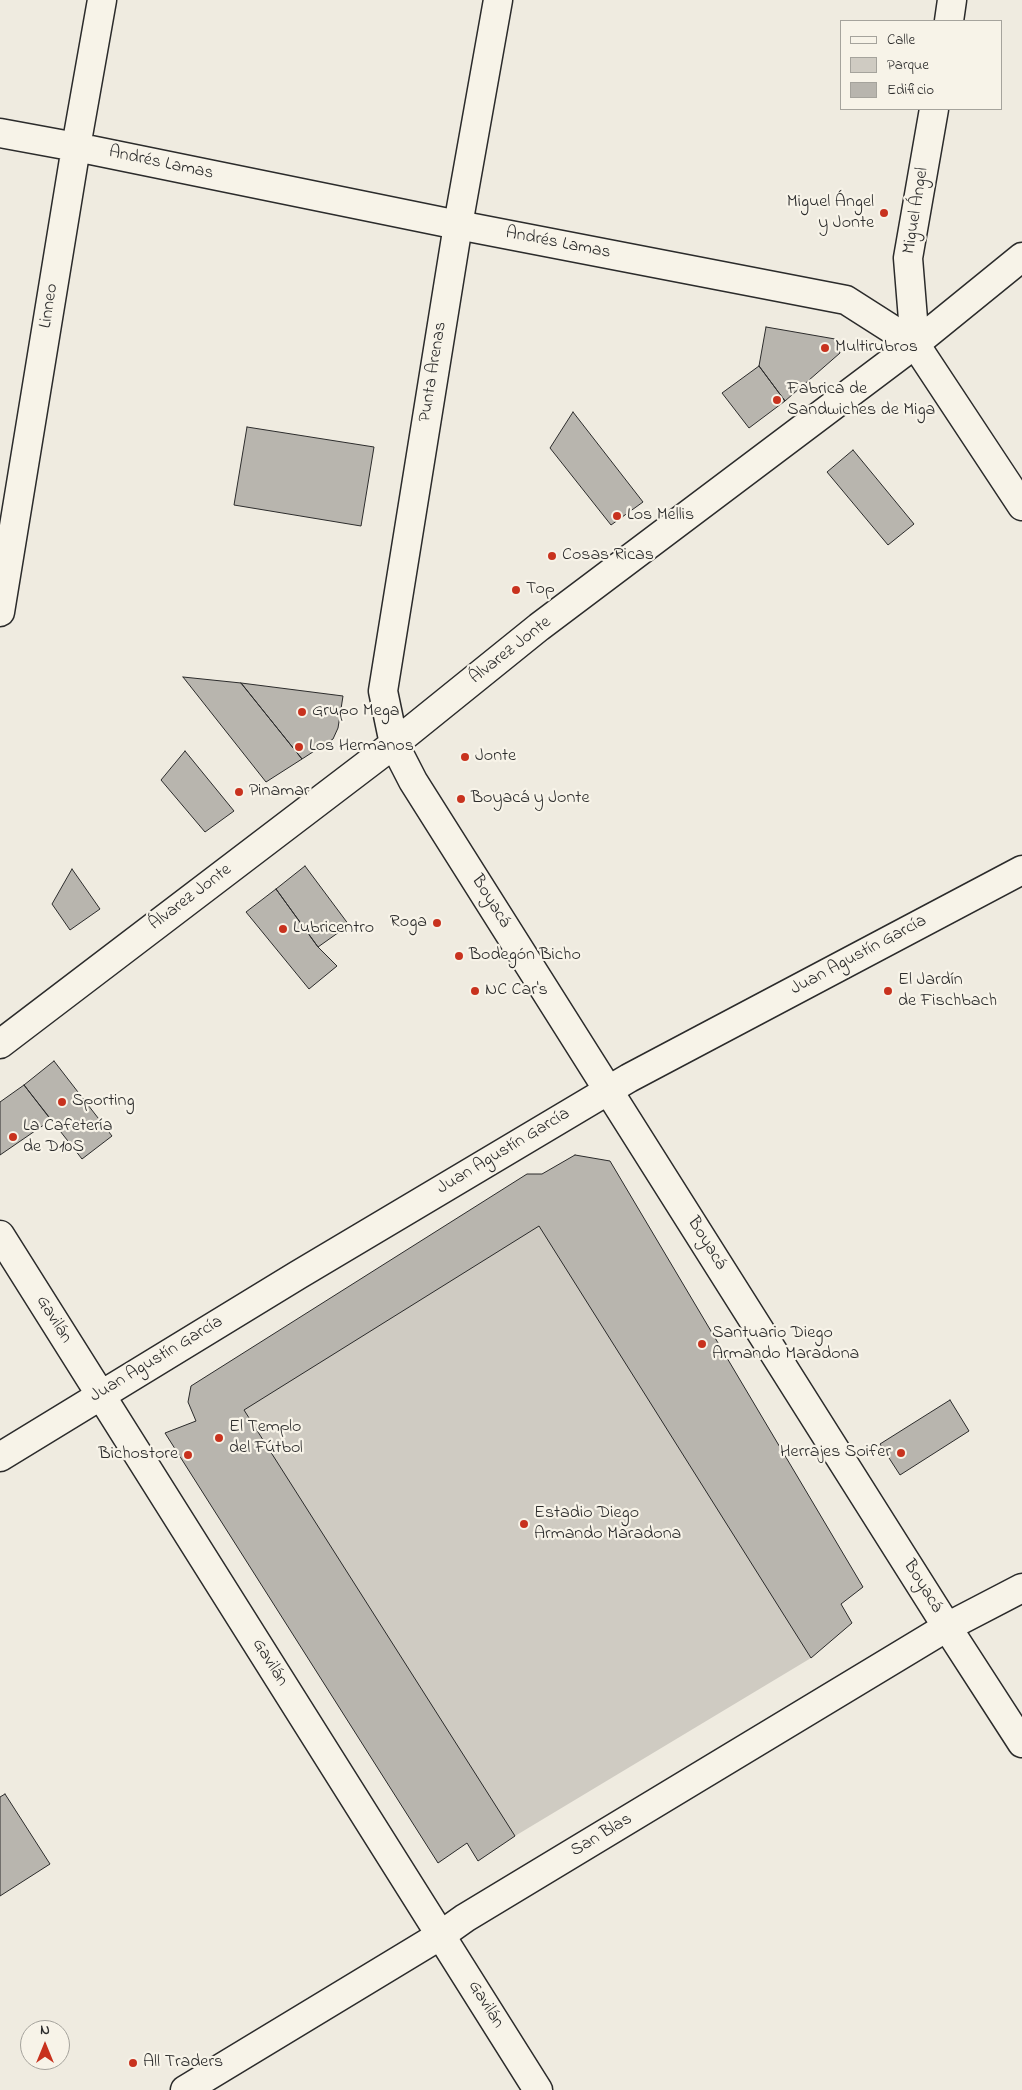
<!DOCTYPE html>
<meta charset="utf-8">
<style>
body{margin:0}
#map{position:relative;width:1022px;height:2090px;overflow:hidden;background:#efebe0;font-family:"Indie Flower",sans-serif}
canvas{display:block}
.legend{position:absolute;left:840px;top:20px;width:162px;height:90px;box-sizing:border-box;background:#f7f3e8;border:1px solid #a5a39c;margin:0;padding:6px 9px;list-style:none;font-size:15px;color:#2b2b2b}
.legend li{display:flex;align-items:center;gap:10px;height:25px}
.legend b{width:25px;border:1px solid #a5a39c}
.north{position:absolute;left:20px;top:2020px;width:50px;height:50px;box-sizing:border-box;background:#f7f3e8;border:1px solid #a5a39c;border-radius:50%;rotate:0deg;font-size:14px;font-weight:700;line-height:20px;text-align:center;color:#2b2b2b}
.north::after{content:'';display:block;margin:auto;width:18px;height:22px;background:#c8321e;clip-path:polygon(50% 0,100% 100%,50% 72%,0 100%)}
</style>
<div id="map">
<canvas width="1022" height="2090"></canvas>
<ul class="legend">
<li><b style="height:6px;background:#f7f3e8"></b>Calle</li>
<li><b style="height:14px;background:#cfcbc2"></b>Parque</li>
<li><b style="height:14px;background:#b8b5ae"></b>Edificio</li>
</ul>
<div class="north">N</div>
</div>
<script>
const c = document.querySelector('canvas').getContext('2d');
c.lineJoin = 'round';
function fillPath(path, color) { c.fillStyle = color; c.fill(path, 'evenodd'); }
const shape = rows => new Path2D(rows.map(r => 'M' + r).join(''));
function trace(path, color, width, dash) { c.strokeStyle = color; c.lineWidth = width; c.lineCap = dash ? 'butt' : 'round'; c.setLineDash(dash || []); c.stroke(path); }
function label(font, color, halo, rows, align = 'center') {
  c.font = font + ' "Indie Flower",sans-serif'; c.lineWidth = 4.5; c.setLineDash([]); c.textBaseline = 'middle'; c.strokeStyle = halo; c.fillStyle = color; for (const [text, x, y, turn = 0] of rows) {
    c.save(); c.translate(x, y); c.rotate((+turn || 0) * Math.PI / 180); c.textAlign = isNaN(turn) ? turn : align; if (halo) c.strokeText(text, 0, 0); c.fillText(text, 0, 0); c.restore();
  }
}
const green = shape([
 [575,1155,610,1161,863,1587,841,1604,852,1623,811,1658,515,1836,478,1861,467,1843,438,1863,165,1433,196,1421,542,1174]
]);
const building = shape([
 [766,327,835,339,840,353,785,401,759,366,766,327],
 [759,366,785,401,749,428,722,393,759,366],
 [573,412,643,502,611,525,550,448,573,412],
 [247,427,374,447,361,526,234,505,247,427],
 [853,450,914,524,888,545,827,472,853,450],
 [183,677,241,683,302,759,266,782,183,677],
 [241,683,343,696,338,728,333,739,302,759,241,683],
 [185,751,234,811,205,832,161,780,185,751],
 [305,866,349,925,318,947,276,889,305,866],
 [72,869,100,909,70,930,52,904,72,869],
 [276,889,318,947,337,966,309,989,246,912,276,889],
 [54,1061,112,1136,82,1159,24,1085,54,1061],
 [24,1085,51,1120,0,1155,0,1102,24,1085],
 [575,1155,610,1161,863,1587,841,1604,852,1623,811,1658,539,1226,244,1410,515,1836,478,1861,467,1843,438,1863,165,1433,196,1421,188,1402,191,1386,527,1174,542,1174,575,1155],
 [950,1400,969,1431,900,1475,880,1444,950,1400],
 [5,1794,50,1864,0,1896,0,1797,5,1794]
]);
const street = shape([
 [0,133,76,147,458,225,846,300,915,344,1022,506],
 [0,612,76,147,102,0],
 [185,2090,441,1935,465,1918,947,1627,1022,1588]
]);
const secondary = shape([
 [498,0,458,225,383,691,394,744,413,781,947,1627,1022,1743],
 [949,21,952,0],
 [915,344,908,258,934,109],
 [0,1044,394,744,539,627,915,344,1022,257],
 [0,1235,538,2090],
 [0,1457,298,1275,629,1078,1022,870]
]);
const markers = [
 [884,213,5,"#c8321e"],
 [825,348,5,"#c8321e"],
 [777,400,5,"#c8321e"],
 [617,516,5,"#c8321e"],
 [552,556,5,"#c8321e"],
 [516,590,5,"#c8321e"],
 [302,712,5,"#c8321e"],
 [299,747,5,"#c8321e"],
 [465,757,5,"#c8321e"],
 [239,792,5,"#c8321e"],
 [461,799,5,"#c8321e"],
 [437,923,5,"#c8321e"],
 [283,929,5,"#c8321e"],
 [459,956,5,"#c8321e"],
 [475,991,5,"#c8321e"],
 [888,991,5,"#c8321e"],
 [62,1102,5,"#c8321e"],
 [13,1137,5,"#c8321e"],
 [702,1344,5,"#c8321e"],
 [219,1438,5,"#c8321e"],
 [901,1453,5,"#c8321e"],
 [188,1455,5,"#c8321e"],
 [524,1524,5,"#c8321e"],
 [133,2063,5,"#c8321e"]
];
const streetNames = [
 ["Andrés Lamas",161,164,12],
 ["Miguel Ángel",917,211,-81],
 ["Andrés Lamas",558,244,11],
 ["Linneo",50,306,-81],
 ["Punta Arenas",434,372,-81],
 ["Álvarez Jonte",511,651,-38],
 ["Álvarez Jonte",191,898,-37],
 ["Boyacá",490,902,58],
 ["Juan Agustín García",859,956,-28],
 ["Juan Agustín García",504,1152,-31],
 ["Boyacá",706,1244,58],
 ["Gavilán",53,1320,58],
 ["Juan Agustín García",157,1360,-31],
 ["Boyacá",922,1587,58],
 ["Gavilán",269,1663,58],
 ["San Blas",602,1836,-31],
 ["Gavilán",485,2005,58]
];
const poiNames = [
 ["Miguel Ángel",874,203,"right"],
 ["y Jonte",874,224,"right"],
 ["Multirubros",835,348],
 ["Fabrica de",787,390],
 ["Sandwiches de Miga",787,411],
 ["Los Mellis",627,516],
 ["Cosas Ricas",562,556],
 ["Top",526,590],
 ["Grupo Mega",312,712],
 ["Los Hermanos",309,747],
 ["Jonte",475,757],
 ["Pinamar",249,792],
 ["Boyacá y Jonte",471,799],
 ["Roga",427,923,"right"],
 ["Lubricentro",293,929],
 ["Bodegón Bicho",469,956],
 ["El Jardín",898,981],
 ["de Fischbach",898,1002],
 ["NC Car's",485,991],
 ["Sporting",72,1102],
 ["La Cafetería",23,1127],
 ["de D10S",23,1148],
 ["Santuario Diego",712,1334],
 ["Armando Maradona",712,1355],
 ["El Templo",229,1428],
 ["del Fútbol",229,1449],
 ["Herrajes Soifer",891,1453,"right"],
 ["Bichostore",178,1455,"right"],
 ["Estadio Diego",534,1514],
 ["Armando Maradona",534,1535],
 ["All Traders",143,2063]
];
fillPath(green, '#cfcbc2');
fillPath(building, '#b8b5ae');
trace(building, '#2b2b2b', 1);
trace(street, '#2b2b2b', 31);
trace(secondary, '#2b2b2b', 31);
trace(street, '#f7f3e8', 28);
trace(secondary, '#f7f3e8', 28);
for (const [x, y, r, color] of markers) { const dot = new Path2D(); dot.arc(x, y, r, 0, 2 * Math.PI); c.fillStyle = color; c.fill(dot); trace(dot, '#f7f3e8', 2); }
label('18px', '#2b2b2b', '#f7f3e8', streetNames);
label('18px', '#2b2b2b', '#f7f3e8', poiNames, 'left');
</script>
